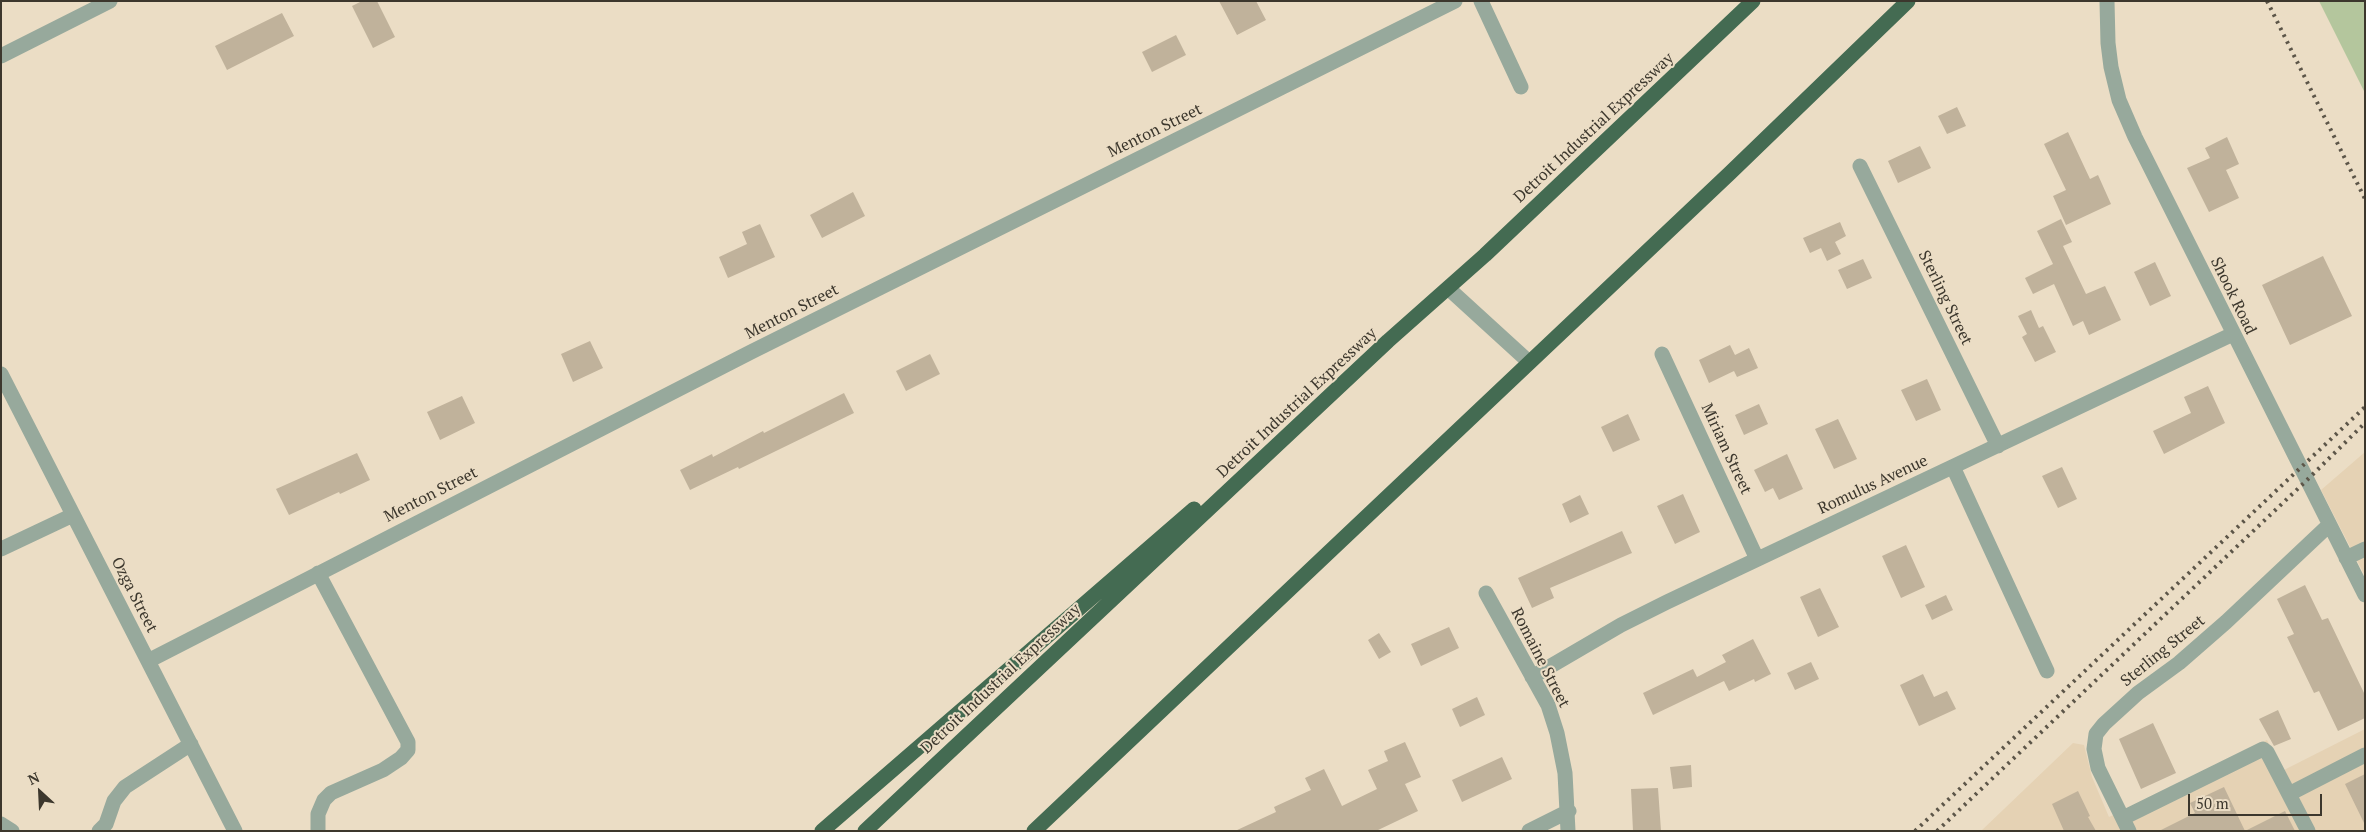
<!DOCTYPE html>
<style>
body{margin:0}
#map{position:relative;width:2366px;height:832px;overflow:hidden;background:#ebddc5;font-family:"PT Serif",serif}
canvas{display:block}
.frame{position:absolute;inset:0;border:2px solid #3c372d;pointer-events:none}
.north{position:absolute;left:15px;top:767px;width:50px;height:50px;-webkit-text-stroke:4px #ebddc5;paint-order:stroke;rotate:335deg;font-size:14px;font-weight:700;line-height:20px;text-align:center;color:#3c372d}
.north::after{content:'';display:block;margin:auto;width:18px;height:22px;background:#3c372d;clip-path:polygon(50% 0,100% 100%,50% 72%,0 100%)}
.scale{position:absolute;left:2188px;top:794px;width:134px;height:22px;box-sizing:border-box;border:2px solid #3c372d;border-top:0;padding-left:6px;font-size:15px;line-height:18px;white-space:nowrap;color:#3c372d;-webkit-text-stroke:4px #ebddc5;paint-order:stroke}
</style>
<div id="map">
<canvas width="2366" height="832"></canvas>
<div class="frame"></div>
<div class="north">N</div>
<div class="scale">50 m</div>
</div>
<script>
const c = document.querySelector('canvas').getContext('2d');
c.lineJoin = 'round';
function fillPath(path, color) { c.fillStyle = color; c.fill(path, 'evenodd'); }
const shape = rows => new Path2D(rows.map(r => 'M' + r).join(''));
function trace(path, color, width, dash) { c.strokeStyle = color; c.lineWidth = width; c.lineCap = dash ? 'butt' : 'round'; c.setLineDash(dash || []); c.stroke(path); }
function label(font, color, halo, rows, align = 'center') {
  c.font = font + ' "PT Serif",serif'; c.lineWidth = 4; c.setLineDash([]); c.textBaseline = 'middle'; c.strokeStyle = halo; c.fillStyle = color; for (const [text, x, y, turn = 0] of rows) {
    c.save(); c.translate(x, y); c.rotate((+turn || 0) * Math.PI / 180); c.textAlign = isNaN(turn) ? turn : align; if (halo) c.strokeText(text, 0, 0); c.fillText(text, 0, 0); c.restore();
  }
}
const built = shape([
 [2365,452,2365,576,2321,490],
 [2365,729,2365,831,1981,831,2073,743,2084,745,2092,777,2109,817,2267,740,2282,771]
]);
const green = shape([
 [2319,1,2365,1,2365,93]
]);
const building = shape([
 [362,1,377,1,395,37,373,48,352,6],
 [1219,1,1256,1,1266,20,1237,35],
 [282,13,294,36,227,70,215,46],
 [1176,35,1186,55,1152,72,1142,52],
 [1957,107,1966,126,1947,134,1938,116],
 [2068,132,2090,179,2098,175,2111,204,2066,225,2053,196,2066,190,2044,144],
 [2227,137,2239,164,2226,170,2239,198,2209,212,2187,168,2210,158,2205,148],
 [1920,146,1931,168,1898,183,1888,161],
 [853,192,865,216,822,238,810,215],
 [2061,219,2072,242,2063,246,2086,294,2105,286,2121,320,2089,335,2083,321,2073,326,2054,284,2033,294,2025,278,2053,264,2037,231],
 [1840,222,1846,236,1835,242,1841,254,1827,261,1821,248,1810,253,1803,238],
 [760,224,775,257,728,278,719,257,747,244,742,232],
 [2323,256,2352,316,2290,345,2262,285],
 [1863,259,1872,278,1847,289,1838,270],
 [2155,262,2171,296,2150,306,2134,272],
 [2031,310,2039,328,2043,326,2056,352,2035,362,2022,337,2027,334,2018,316],
 [590,341,603,368,573,382,561,354],
 [1730,345,1735,355,1749,348,1758,368,1737,377,1734,371,1709,383,1699,360],
 [930,354,940,374,906,391,896,371],
 [1927,379,1941,410,1916,421,1901,390],
 [2208,386,2225,423,2164,454,2153,431,2191,413,2184,397],
 [844,393,854,413,739,469,738,467,690,490,680,470,712,454,713,457,763,431,764,433],
 [462,396,475,423,440,440,427,412],
 [1759,404,1768,424,1744,435,1735,415],
 [1628,414,1640,440,1613,452,1601,427],
 [1838,419,1857,459,1834,469,1815,429],
 [357,453,370,480,340,494,339,492,289,515,276,489],
 [1787,454,1803,489,1779,500,1773,488,1765,492,1754,470],
 [2062,467,2077,499,2058,508,2042,476],
 [1683,494,1700,532,1675,544,1657,506],
 [1580,495,1589,514,1570,523,1562,504],
 [1622,531,1632,553,1550,588,1554,598,1532,608,1518,578],
 [1906,545,1925,587,1901,598,1882,556],
 [2305,585,2322,620,2328,618,2365,695,2365,718,2338,731,2319,691,2314,693,2287,637,2294,634,2277,599],
 [1820,588,1839,627,1818,637,1800,597],
 [1946,595,1953,610,1932,620,1925,605],
 [1449,627,1459,648,1421,666,1411,644],
 [1379,633,1391,652,1379,659,1368,640],
 [1753,639,1771,674,1755,682,1754,679,1729,691,1724,681,1653,715,1643,693,1693,669,1697,677,1726,662,1722,655],
 [1811,662,1819,679,1795,690,1787,673],
 [1923,674,1934,697,1947,691,1956,709,1919,726,1900,685],
 [1477,697,1485,715,1460,727,1452,709],
 [2278,710,2291,739,2274,746,2259,719],
 [2153,723,2176,773,2141,789,2119,739],
 [1405,742,1421,777,1405,784,1418,811,1376,831,1235,831,1276,812,1274,807,1311,790,1305,778,1324,769,1342,806,1377,789,1368,770,1388,761,1384,751],
 [1502,757,1512,779,1462,802,1452,780],
 [1691,765,1692,787,1673,789,1670,767],
 [2365,774,2365,825,2345,784],
 [2224,787,2245,831,2159,831,2195,813,2190,803],
 [1658,788,1661,831,1633,831,1631,789],
 [2078,791,2090,816,2088,817,2096,831,2064,831,2052,804],
 [2285,811,2295,831,2245,831]
]);
const minor = shape([
 [1481,1,1521,87],
 [2107,1,2108,43,2111,67,2119,100,2135,137,2365,595],
 [1,56,110,1],
 [1860,166,1998,446],
 [1449,289,1529,362],
 [1662,354,1757,559],
 [1,374,235,831],
 [1953,467,2047,671],
 [1,549,73,515],
 [2346,558,2365,549],
 [1486,593,1548,705,1557,733,1565,773,1568,831],
 [148,661,751,352,1455,1],
 [1532,677,1621,625,1667,602,2233,334],
 [2289,794,2365,755],
 [2123,818,2263,749,2267,752,2308,831],
 [1,824,12,831],
 [99,831,106,824,114,801,125,787,191,744],
 [318,831,318,814,324,800,331,793,383,770,401,758,408,750,408,742,318,573],
 [1529,831,1569,811],
 [2129,831,2098,768,2094,749,2096,734,2104,724,2138,693,2179,663,2226,622,2329,525]
]);
const highway = shape([
 [822,831,1194,509],
 [865,831,1388,341,1485,255,1753,1],
 [1034,831,1730,173,1908,1]
]);
const rail = shape([
 [2267,1,2365,199],
 [1915,831,2365,407],
 [1937,831,2306,481,2365,423]
]);
const streetNames = [
 ["Detroit Industrial Expressway",1594,128,-43],
 ["Menton Street",1155,131,-26],
 ["Shook Road",2233,296,64],
 ["Sterling Street",1945,298,64],
 ["Menton Street",792,312,-27],
 ["Detroit Industrial Expressway",1297,403,-43],
 ["Miriam Street",1726,449,65],
 ["Romulus Avenue",1873,485,-25],
 ["Menton Street",431,495,-27],
 ["Ozga Street",134,595,63],
 ["Sterling Street",2163,651,-39],
 ["Romaine Street",1540,658,63],
 ["Detroit Industrial Expressway",1001,679,-43]
];
fillPath(built, '#e5d2b4');
fillPath(green, '#b4c69d');
fillPath(building, '#c0b29b');
trace(minor, '#97a99c', 15);
trace(highway, '#446b52', 15);
trace(rail, '#5c5548', 4, [2.5, 5]);
label('16px', '#3c372d', '#ebddc5', streetNames);
</script>
